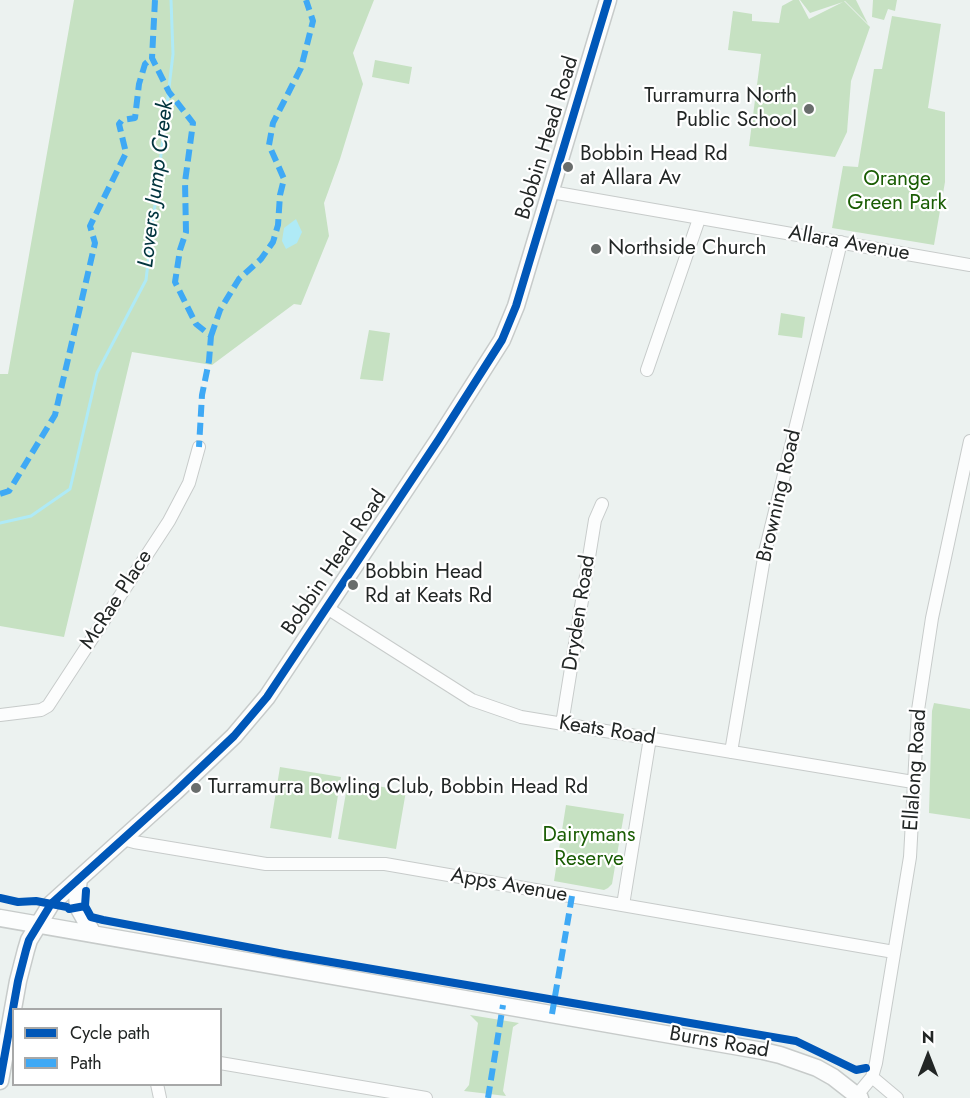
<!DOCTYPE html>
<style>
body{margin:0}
#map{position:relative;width:970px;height:1098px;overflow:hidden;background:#ecf2f0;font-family:Jost,sans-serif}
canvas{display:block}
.legend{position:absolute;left:12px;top:1008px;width:210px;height:78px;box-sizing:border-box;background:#fff;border:2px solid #a7a8a8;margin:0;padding:8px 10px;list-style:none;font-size:18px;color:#222625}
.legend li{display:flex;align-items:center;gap:12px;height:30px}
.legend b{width:30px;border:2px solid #a7a8a8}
.north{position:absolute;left:898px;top:1026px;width:60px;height:60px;-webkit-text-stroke:4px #fff;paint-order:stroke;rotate:0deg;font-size:16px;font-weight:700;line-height:24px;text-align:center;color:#222625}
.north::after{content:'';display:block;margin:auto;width:21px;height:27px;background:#222625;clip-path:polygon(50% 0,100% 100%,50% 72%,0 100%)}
</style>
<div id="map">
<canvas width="970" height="1098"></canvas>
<ul class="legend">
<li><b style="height:8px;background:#0057b8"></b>Cycle path</li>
<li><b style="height:8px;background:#3fa9f5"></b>Path</li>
</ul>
<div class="north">N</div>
</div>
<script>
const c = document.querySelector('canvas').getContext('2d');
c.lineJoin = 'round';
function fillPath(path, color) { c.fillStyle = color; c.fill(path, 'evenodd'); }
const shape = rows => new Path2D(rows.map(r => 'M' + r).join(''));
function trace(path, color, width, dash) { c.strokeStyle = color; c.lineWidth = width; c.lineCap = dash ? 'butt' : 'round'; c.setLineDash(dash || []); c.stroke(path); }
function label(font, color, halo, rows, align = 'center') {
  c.font = font + ' Jost,sans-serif'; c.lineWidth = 4.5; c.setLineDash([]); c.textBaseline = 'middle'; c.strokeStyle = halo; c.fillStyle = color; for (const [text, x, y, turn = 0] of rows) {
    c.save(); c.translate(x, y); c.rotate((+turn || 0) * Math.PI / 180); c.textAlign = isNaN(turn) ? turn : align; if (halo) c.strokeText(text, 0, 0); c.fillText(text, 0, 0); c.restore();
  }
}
const green = shape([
 [74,0,374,0,353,53,363,84,340,159,324,203,329,236,301,305,294,304,212,365,132,352,64,637,0,626,0,374,8,374],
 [793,0,799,0,809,19,843,2,810,13,800,0,856,0,868,24,845,1,844,1,870,27,851,81,847,132,835,157,749,146,761,54,728,50,733,11,752,14,752,21,779,23,782,6],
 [873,0,897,0,895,11,888,9,884,20,872,17],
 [892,16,941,24,928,108,945,112,945,182,934,245,832,228,843,166,858,167,874,69,882,69],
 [375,60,412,67,409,84,372,77],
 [781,313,805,317,802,338,778,335],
 [369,330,390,333,383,381,360,379],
 [934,703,970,709,970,819,929,813,932,711],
 [280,767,341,777,331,838,270,828],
 [348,781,406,791,396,849,338,839],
 [566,805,624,814,612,884,608,888,604,890,554,881],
 [470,1015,519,1023,513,1027,503,1091,506,1096,464,1091,469,1085,478,1023]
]);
const water = shape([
 [296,219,302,232,297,243,286,249,282,241,284,228]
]);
const stream = shape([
 [0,523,31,516,70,489,97,373,146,280,173,54,171,0]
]);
const minor = shape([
 [551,192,970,265],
 [647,370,699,219],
 [327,608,472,700,521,717,913,782],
 [0,715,41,710,48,706,169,521,189,483,199,447],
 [562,724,595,520,602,504],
 [731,752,765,552,841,242],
 [123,839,134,842,266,864,385,864,894,952],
 [623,905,650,738],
 [220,1063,426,1098],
 [872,1077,897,1098],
 [157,1084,160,1098],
 [857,1095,872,1077,876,1063,910,857,918,710,932,618,970,441]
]);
const secondary = shape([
 [79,879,77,894,78,907,93,934],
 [0,918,763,1051,780,1055,817,1068,833,1077,860,1098],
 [0,1081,18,981,26,950,29,940,51,904,175,792,234,736,267,697,439,439,502,340,516,306,608,0]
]);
const quiet = shape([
 [155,0,152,58,169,92,193,123,185,182,186,232,180,250,175,282,196,324,211,336,209,361,202,395,199,447],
 [211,336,220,310,239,279,261,259,273,242,278,225,280,195,284,179,269,145,273,123,301,68,313,21,306,0],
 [0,494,9,491,55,415,95,243,90,226,126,153,119,124,122,120,135,118,139,84,145,64,152,58],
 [552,1014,572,896],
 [488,1098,503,1005]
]);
const cycleway = shape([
 [86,891,85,906,91,917,103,920,284,954,796,1041,856,1070,866,1068],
 [0,898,18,902,36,901,67,907,69,909,85,906],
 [0,1081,18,981,26,950,29,940,51,904,175,792,234,736,267,697,439,439,502,340,516,306,608,0]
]);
const markers = [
 [809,109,6,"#696d6c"],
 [568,167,6,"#696d6c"],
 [596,249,6,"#696d6c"],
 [353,585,6,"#696d6c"],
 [196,788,6,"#696d6c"]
];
const poiNames = [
 ["Turramurra North",797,97,"right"],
 ["Public School",797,121,"right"],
 ["Bobbin Head Rd",580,155],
 ["at Allara Av",580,179],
 ["Northside Church",608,249],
 ["Bobbin Head",365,573],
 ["Rd at Keats Rd",365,597],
 ["Turramurra Bowling Club, Bobbin Head Rd",208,788]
];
const streetNames = [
 ["Bobbin Head Road",548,138,-73],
 ["Allara Avenue",849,244,10],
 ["Browning Road",780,496,-77],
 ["Bobbin Head Road",335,563,-56],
 ["McRae Place",117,600,-57],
 ["Dryden Road",580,613,-81],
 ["Keats Road",607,731,9],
 ["Ellalong Road",916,770,-86],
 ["Apps Avenue",509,886,10],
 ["Burns Road",719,1043,10]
];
const parkNames = [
 ["Orange",897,180],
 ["Green Park",897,204],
 ["Dairymans",589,836],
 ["Reserve",589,860]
];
const waterNames = [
 ["Lovers Jump Creek",157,184,-83]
];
fillPath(green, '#c6e1c2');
fillPath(water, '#afeaf6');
trace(stream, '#afeaf6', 3);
trace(minor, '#c7cbca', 14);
trace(secondary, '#c7cbca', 19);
trace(minor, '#fcfdfd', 12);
trace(secondary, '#fcfdfd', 16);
trace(quiet, '#3fa9f5', 6, [12, 6]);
trace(cycleway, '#0057b8', 8);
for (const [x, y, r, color] of markers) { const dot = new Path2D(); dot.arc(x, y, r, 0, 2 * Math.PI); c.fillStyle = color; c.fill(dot); trace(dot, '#fff', 2); }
label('21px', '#222625', '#fff', poiNames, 'left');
label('21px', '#222625', '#fff', streetNames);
label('21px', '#1a5d04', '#fff', parkNames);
label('italic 22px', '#00333d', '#fff', waterNames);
</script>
